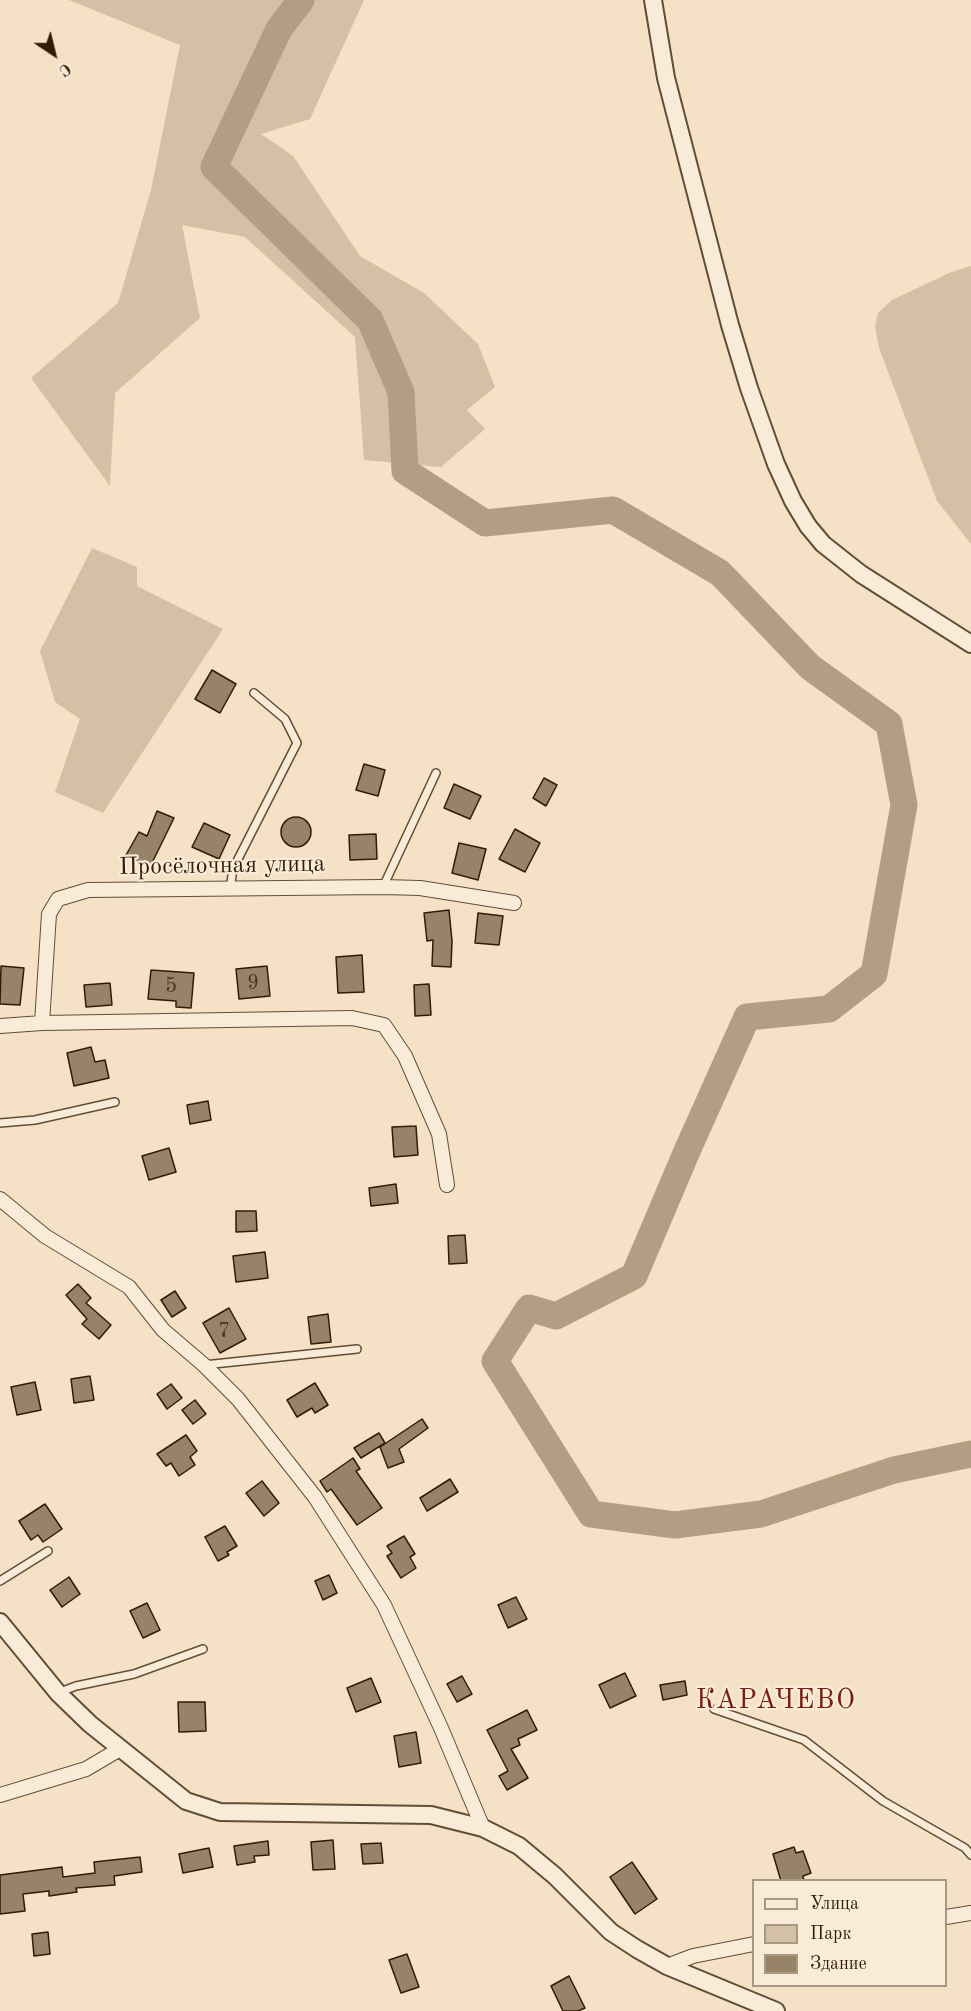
<!DOCTYPE html>
<meta charset="utf-8">
<style>
body{margin:0}
#map{position:relative;width:971px;height:2011px;overflow:hidden;background:#f5e1c5;font-family:"Old Standard TT",serif}
canvas{display:block}
.legend{position:absolute;left:752px;top:1879px;width:195px;height:108px;box-sizing:border-box;background:#f8ecd9;border:2px solid #a89983;margin:0;padding:8px 10px;list-style:none;font-size:18px;color:#301d03}
.legend li{display:flex;align-items:center;gap:12px;height:30px}
.legend b{width:30px;border:2px solid #a89983}
.north{position:absolute;left:24px;top:24px;width:60px;height:60px;-webkit-text-stroke:4px #f8ecd9;paint-order:stroke;rotate:145deg;font-size:16px;font-weight:700;line-height:24px;text-align:center;color:#301d03}
.north::after{content:'';display:block;margin:auto;width:21px;height:27px;background:#301d03;clip-path:polygon(50% 0,100% 100%,50% 72%,0 100%)}
</style>
<div id="map">
<canvas width="971" height="2011"></canvas>
<ul class="legend">
<li><b style="height:8px;background:#f8ecd9"></b>Улица</li>
<li><b style="height:16px;background:#d4c0a4"></b>Парк</li>
<li><b style="height:16px;background:#968368"></b>Здание</li>
</ul>
<div class="north">С</div>
</div>
<script>
const c = document.querySelector('canvas').getContext('2d');
c.lineJoin = 'round';
function fillPath(path, color) { c.fillStyle = color; c.fill(path, 'evenodd'); }
const shape = rows => new Path2D(rows.map(r => 'M' + r).join(''));
function trace(path, color, width, dash) { c.strokeStyle = color; c.lineWidth = width; c.lineCap = dash ? 'butt' : 'round'; c.setLineDash(dash || []); c.stroke(path); }
function label(font, color, halo, rows, align = 'center') {
  c.font = font + ' "Old Standard TT",serif'; c.lineWidth = 4.5; c.setLineDash([]); c.textBaseline = 'middle'; c.strokeStyle = halo; c.fillStyle = color; for (const [text, x, y, turn = 0] of rows) {
    c.save(); c.translate(x, y); c.rotate((+turn || 0) * Math.PI / 180); c.textAlign = isNaN(turn) ? turn : align; if (halo) c.strokeText(text, 0, 0); c.fillText(text, 0, 0); c.restore();
  }
}
const green = shape([
 [69,0,364,0,310,119,261,134,293,156,360,256,424,293,478,344,495,387,467,410,485,429,441,467,364,460,355,337,245,237,182,225,200,318,115,393,110,486,31,378,118,303,151,190,180,45],
 [971,266,971,544,937,501,879,348,875,326,878,313,892,300,949,273],
 [92,548,137,567,137,586,223,629,103,813,55,792,80,719,55,702,40,651]
]);
const river = shape([
 [301,0,279,29,214,167,370,320,401,392,405,471,485,523,613,510,720,573,810,667,889,724,904,805,874,974,829,1009,747,1017,687,1151,634,1276,556,1316,529,1308,495,1361,591,1514,675,1525,761,1514,894,1470,971,1454]
]);
const building = shape([
 [212,670,236,684,220,713,195,699,212,670],
 [364,764,385,770,378,796,356,790,364,764],
 [544,778,557,785,546,806,533,798,544,778],
 [454,784,481,796,470,819,444,808,454,784],
 [157,811,174,818,150,867,126,855,139,832,147,836,157,811],
 '281 832a15 15 0 1 1 30 0a15 15 0 1 1-30 0Z',
 [204,823,230,835,219,859,192,847,204,823],
 [515,829,540,843,525,872,499,859,515,829],
 [376,834,377,859,350,860,349,835,376,834],
 [459,843,486,849,478,880,452,873,459,843],
 [449,910,452,941,451,967,432,966,433,940,427,941,424,913,449,910],
 [478,913,503,916,499,945,475,943,478,913],
 [362,955,364,992,338,993,336,957,362,955],
 [1,966,24,968,20,1005,0,1004,1,966],
 [267,966,270,996,239,999,236,969,267,966],
 [151,970,194,973,191,1008,176,1007,176,1001,148,999,151,970],
 [110,983,112,1005,86,1007,84,985,110,983],
 [429,984,431,1015,415,1016,414,985,429,984],
 [91,1047,95,1062,105,1060,109,1078,74,1086,67,1053,91,1047],
 [208,1101,211,1120,190,1124,187,1105,208,1101],
 [416,1126,418,1155,394,1157,392,1127,416,1126],
 [169,1148,176,1172,149,1180,142,1156,169,1148],
 [396,1184,398,1203,371,1206,369,1188,396,1184],
 [236,1211,256,1211,257,1231,236,1232,236,1211],
 [465,1235,467,1263,449,1264,448,1236,465,1235],
 [265,1252,268,1278,236,1282,233,1256,265,1252],
 [78,1284,91,1298,86,1303,111,1325,99,1339,82,1324,87,1319,66,1295,78,1284],
 [175,1291,186,1308,172,1317,161,1300,175,1291],
 [229,1308,246,1339,220,1353,203,1323,229,1308],
 [328,1314,331,1342,311,1344,308,1317,328,1314],
 [90,1376,94,1400,74,1403,71,1379,90,1376],
 [35,1382,41,1410,17,1415,11,1387,35,1382],
 [315,1383,328,1405,315,1413,312,1408,297,1417,287,1400,315,1383],
 [171,1384,182,1398,167,1409,157,1394,171,1384],
 [195,1400,206,1414,193,1424,182,1410,195,1400],
 [422,1419,428,1428,399,1449,404,1462,388,1468,380,1447,422,1419],
 [379,1433,385,1443,361,1458,354,1448,379,1433],
 [186,1435,197,1451,190,1457,195,1465,179,1476,171,1463,166,1466,157,1454,186,1435],
 [353,1458,360,1469,356,1471,382,1508,357,1525,331,1489,327,1492,320,1481,353,1458],
 [450,1479,458,1492,427,1511,420,1498,450,1479],
 [262,1481,279,1503,264,1516,246,1493,262,1481],
 [45,1504,62,1529,43,1542,38,1535,31,1540,19,1521,45,1504],
 [225,1526,237,1546,227,1552,229,1555,218,1561,205,1537,225,1526],
 [404,1536,415,1554,410,1557,416,1568,401,1578,387,1556,392,1553,387,1546,404,1536],
 [329,1575,337,1593,323,1600,315,1581,329,1575],
 [69,1577,80,1594,62,1607,50,1590,69,1577],
 [516,1597,527,1619,508,1628,498,1605,516,1597],
 [147,1603,160,1630,143,1638,130,1611,147,1603],
 [625,1673,636,1696,610,1708,599,1685,625,1673],
 [462,1676,472,1694,457,1702,447,1684,462,1676],
 [371,1678,381,1702,356,1712,347,1688,371,1678],
 [685,1681,687,1695,663,1700,660,1685,685,1681],
 [178,1702,205,1702,206,1731,179,1732,178,1702],
 [527,1710,537,1730,518,1739,520,1745,511,1749,528,1778,507,1790,499,1776,508,1771,487,1730,527,1710],
 [416,1732,421,1763,399,1767,394,1736,416,1732],
 [333,1840,335,1869,313,1870,311,1842,333,1840],
 [268,1841,269,1855,254,1856,255,1862,237,1865,234,1846,268,1841],
 [381,1843,383,1863,363,1864,361,1844,381,1843],
 [794,1847,796,1853,803,1851,811,1873,803,1876,804,1881,781,1881,773,1854,794,1847],
 [209,1848,213,1867,183,1873,179,1854,209,1848],
 [140,1857,142,1872,114,1876,115,1885,76,1888,77,1892,49,1896,49,1891,23,1894,25,1911,0,1914,0,1875,62,1867,63,1877,95,1873,94,1862,140,1857],
 [632,1862,657,1899,635,1914,610,1877,632,1862],
 [48,1932,50,1954,34,1956,32,1934,48,1932],
 [407,1954,419,1987,401,1993,389,1960,407,1954],
 [569,1976,585,2008,578,2011,563,2011,551,1986,569,1976]
]);
const service = shape([
 [383,887,436,773],
 [230,889,233,869,297,743,285,719,254,693],
 [0,1123,35,1120,115,1102],
 [204,1365,357,1349],
 [0,1581,48,1551],
 [60,1692,76,1686,134,1674,203,1649],
 [714,1709,804,1740,883,1801,965,1848,971,1855]
]);
const minor = shape([
 [42,1023,49,914,58,899,88,890,383,887,420,888,514,903],
 [0,1026,42,1023,352,1018,384,1025,405,1056,439,1134,447,1185],
 [0,1199,45,1236,129,1287,163,1330,204,1365,238,1399,315,1497,384,1605,441,1728,483,1828],
 [0,1795,86,1769,120,1749],
 [946,1917,971,1913],
 [667,1966,693,1956,754,1944]
]);
const tertiary = shape([
 [653,0,666,78,730,325,749,388,776,464,793,501,808,526,823,544,861,574,971,644],
 [0,1622,58,1693,90,1724,186,1801,220,1812,431,1815,483,1828,519,1846,555,1876,611,1932,637,1949,667,1966,776,2011]
]);
const numberNames = [
 ["9",253,983],
 ["5",171,986],
 ["7",224,1331]
];
const streetNames = [
 ["Просёлочная улица",222,866,-1]
];
const quarterNames = [
 ["КАРАЧЕВО",776,1701]
];
fillPath(green, '#d4c0a4');
trace(river, '#b29e83', 27);
fillPath(building, '#968368');
trace(building, '#301d03', 1.5);
trace(service, '#614e34', 10);
trace(minor, '#614e34', 16);
trace(tertiary, '#614e34', 20);
trace(service, '#f8ecd9', 7);
trace(minor, '#f8ecd9', 14);
trace(tertiary, '#f8ecd9', 16);
label('21px', '#4a361c', null, numberNames);
label('24px', '#301d03', '#f8ecd9', streetNames);
c.letterSpacing = '1.5px';
label('27px', '#7a1f14', '#f8ecd9', quarterNames);
c.letterSpacing = '0px';
</script>
